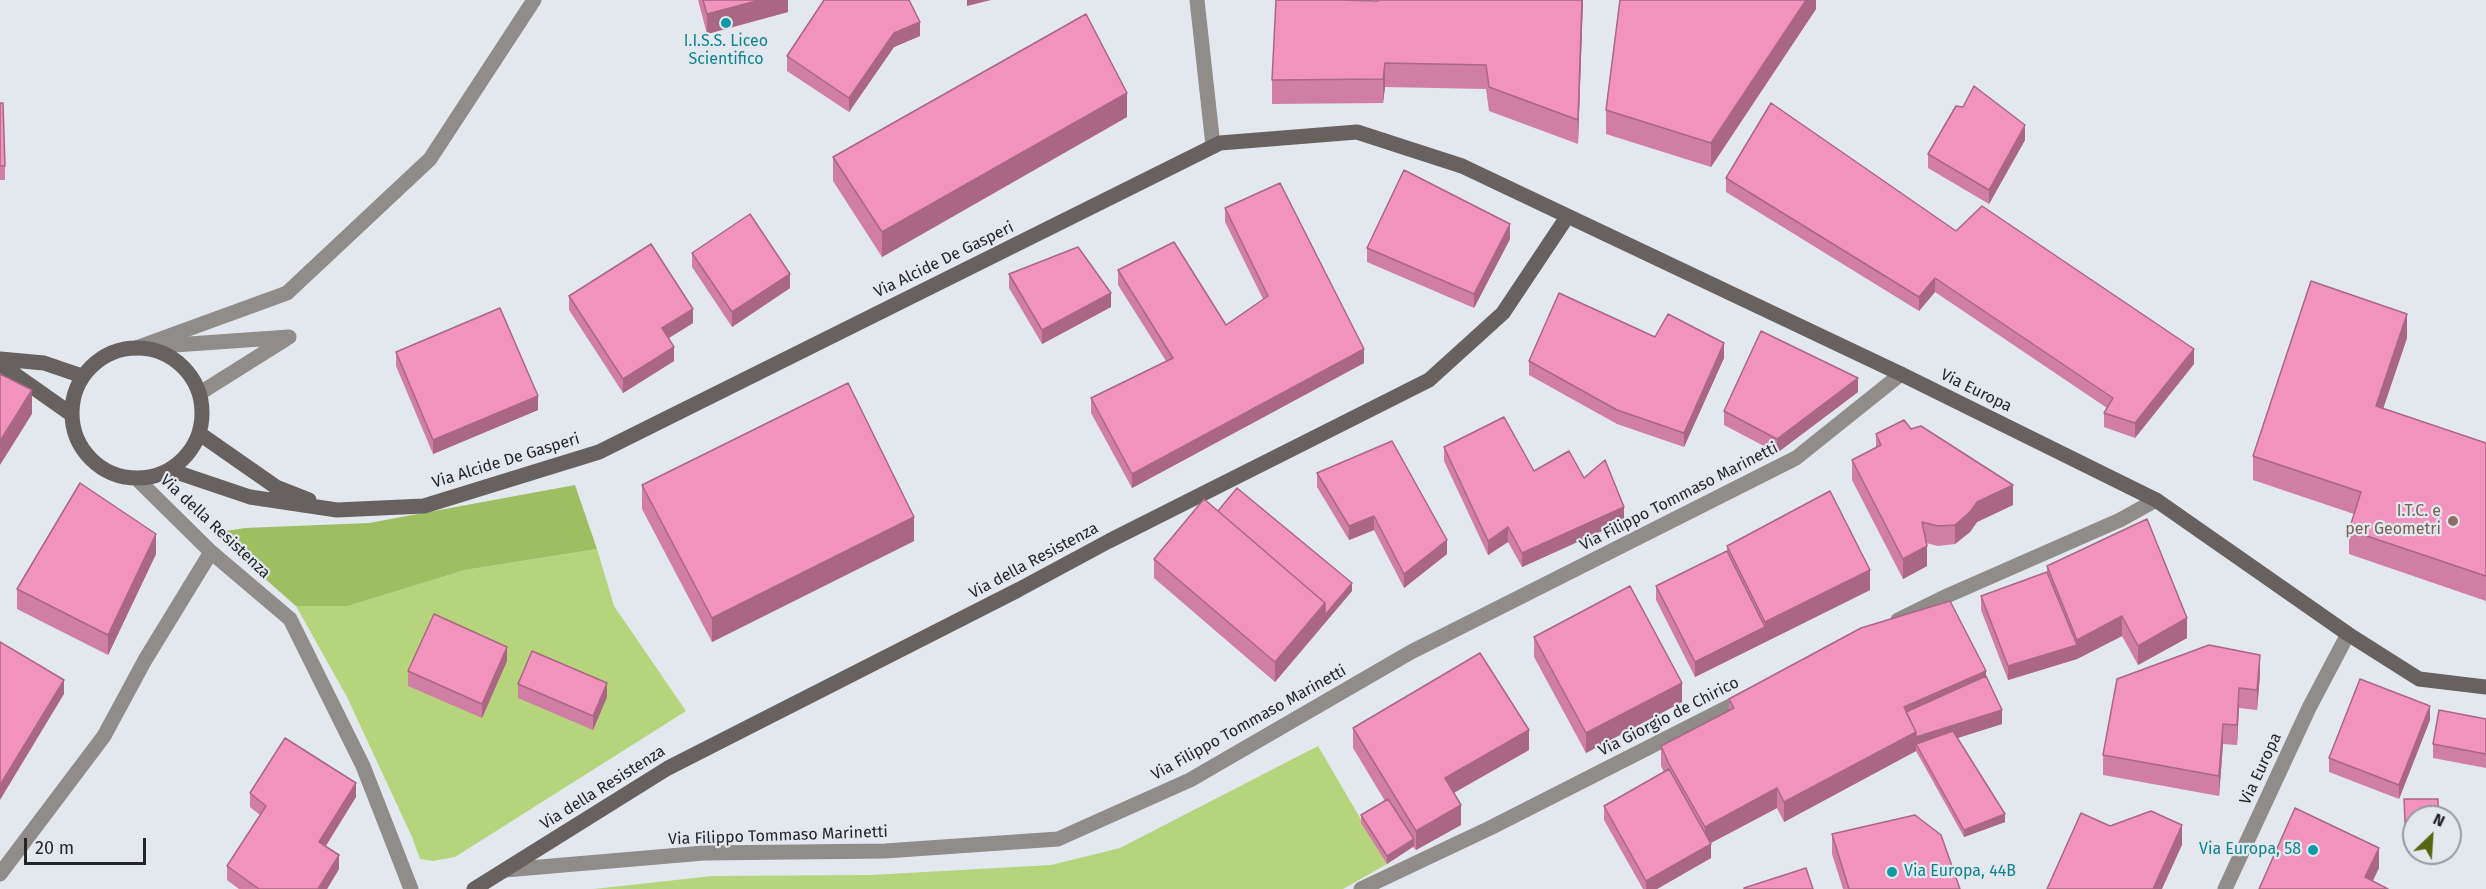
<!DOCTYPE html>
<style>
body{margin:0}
#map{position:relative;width:2486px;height:889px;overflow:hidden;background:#e3e8ef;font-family:"Fira Sans",sans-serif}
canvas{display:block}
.north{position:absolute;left:2402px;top:805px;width:60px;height:60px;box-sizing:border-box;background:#e3e8ef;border:2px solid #979a9f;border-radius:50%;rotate:25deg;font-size:16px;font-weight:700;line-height:24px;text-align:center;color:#242528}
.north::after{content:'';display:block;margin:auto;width:21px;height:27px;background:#56660f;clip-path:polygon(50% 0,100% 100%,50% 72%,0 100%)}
.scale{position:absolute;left:24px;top:838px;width:122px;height:27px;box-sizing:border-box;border:3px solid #242528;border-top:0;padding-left:8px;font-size:18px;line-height:21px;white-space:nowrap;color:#242528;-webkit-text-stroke:4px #e3e8ef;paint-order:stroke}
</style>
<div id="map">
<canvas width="2486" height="889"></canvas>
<div class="north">N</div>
<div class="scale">20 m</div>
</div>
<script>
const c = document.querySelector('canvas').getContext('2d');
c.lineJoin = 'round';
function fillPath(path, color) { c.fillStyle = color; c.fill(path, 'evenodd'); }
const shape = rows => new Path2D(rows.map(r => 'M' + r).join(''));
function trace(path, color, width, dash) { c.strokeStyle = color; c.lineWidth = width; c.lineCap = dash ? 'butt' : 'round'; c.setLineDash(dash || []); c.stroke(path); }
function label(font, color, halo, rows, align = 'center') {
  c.font = font + ' "Fira Sans",sans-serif'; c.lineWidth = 4.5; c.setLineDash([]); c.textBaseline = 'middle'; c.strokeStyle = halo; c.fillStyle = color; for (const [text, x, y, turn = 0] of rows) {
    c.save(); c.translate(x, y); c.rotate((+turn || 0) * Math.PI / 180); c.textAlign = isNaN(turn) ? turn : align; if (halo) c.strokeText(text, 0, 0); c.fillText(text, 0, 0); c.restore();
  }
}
const green = shape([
 [597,549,614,606,686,711,455,857,433,861,420,859,412,837,347,697,296,606,348,606,465,570],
 [1318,746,1387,864,1343,889,594,889,712,876,871,875,1051,865,1120,848]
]);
const forest = shape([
 [575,485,597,549,465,570,348,606,296,606,213,533,245,528,369,523]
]);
const lane = shape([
 [1197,0,1213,146],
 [146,347,289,337],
 [200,393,286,339],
 [137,479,211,552,290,619,363,766,411,889],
 [1898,620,1949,595,2120,520,2156,500],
 [505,870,704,853,885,851,1058,839,1190,780,1411,652,1796,458,1901,374],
 [0,874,104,736,145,660,211,552],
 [1361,889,1490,828,1746,698]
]);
const street = shape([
 [136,348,287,293,430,159,534,0],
 [2225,889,2309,708,2348,634]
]);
const secondary = shape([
 '72 413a65 65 0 1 1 130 0a65 65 0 1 1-130 0Z',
 [0,359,44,363,82,376],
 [0,364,71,414],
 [200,434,276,487,309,500],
 [170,470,250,497,337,510,424,506,599,452,1220,143,1357,132,1462,166,1901,374,2156,500,2348,634,2419,679,2486,687],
 [474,889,668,768,1018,590,1109,541,1429,380,1503,313,1567,217]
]);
const wall = shape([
 [698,0,788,0,788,12,707,34],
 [1378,0,1583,0,1578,144,1489,111,1486,89,1385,87,1383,103,1272,104,1272,80,1378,1],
 [1816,0,1816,9,1711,167,1606,134,1606,110],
 [920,36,894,47,849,112,787,71,787,56],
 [0,103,5,166,5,180,0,180],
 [1127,117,882,257,833,181,833,157],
 [2025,140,1989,204,1928,168,1928,154],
 [1726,178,1956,231,2194,364,2135,438,2104,427,2104,413,2107,408,1935,292,1919,311,1726,192],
 [1225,208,1364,363,1132,488,1091,413,1091,398,1166,361,1118,285,1118,270,1226,325,1263,299,1225,222],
 [1510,239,1474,308,1367,262,1367,248],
 [692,253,790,288,732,327,692,267],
 [1009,274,1111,307,1042,344,1009,288],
 [569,296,693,323,669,338,674,361,623,393,569,310],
 [1655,337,1724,358,1684,447,1617,424,1529,375,1529,361],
 [2407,338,2383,408,2486,443,2486,601,2349,554,2349,530,2354,514,2253,480,2253,456],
 [396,352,538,410,433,454,396,366],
 [1858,392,1777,453,1724,425,1724,411],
 [1911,429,2013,505,1977,522,1970,532,1955,544,1938,546,1926,543,1927,566,1903,579,1852,480,1852,460,1876,448,1876,434],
 [1444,447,1534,471,1584,478,1624,521,1522,567,1508,542,1488,555,1444,461],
 [1317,473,1447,554,1404,588,1374,530,1349,540,1317,487],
 [642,485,914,541,712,642,642,509],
 [1218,511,1352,591,1275,682,1154,578,1154,559],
 [1727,546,1870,590,1695,677,1656,600,1656,586,1727,551],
 [156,554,108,655,17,609,17,589],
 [2047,566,2187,638,2138,665,2122,636,2077,659,2008,680,1981,610,1981,596,2047,572],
 [1534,637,1682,702,1586,753,1534,657],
 [507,661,482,718,408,686,408,671],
 [2260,675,2257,710,2239,708,2237,745,2223,744,2219,796,2103,775,2103,755],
 [1986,676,2002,724,1957,738,2005,822,1964,837,1916,751,1784,822,1777,808,1711,843,1711,858,1657,889,1643,889,1604,820,1604,806,1664,772,1661,766,1661,746,1729,711,1729,699],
 [518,684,607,697,593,730,518,698],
 [2486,719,2486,768,2433,758,2433,744],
 [2430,720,2399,799,2329,772,2329,758],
 [1353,728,1529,750,1453,793,1461,825,1416,850,1413,847,1387,864,1361,823,1361,815,1385,801,1353,748],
 [250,793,356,797,326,846,339,869,327,889,239,889,227,880,227,866,260,815,250,807],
 [2404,799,2414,817,2414,849,2406,849],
 [1832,834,1960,889,1843,889,1832,854]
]);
const shadedWall = shape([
 [760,0,788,0,788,12,707,34,707,14],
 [967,0,991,0,967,6],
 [1582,0,1583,0,1578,144,1578,120],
 [1806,0,1816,0,1816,9,1711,167,1711,143],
 [920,22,920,36,894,47,849,112,849,98,894,33],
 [1385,63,1385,87,1383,103,1383,79],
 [1127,93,1127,117,882,257,882,232],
 [2025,125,2025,140,1989,204,1989,190],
 [1510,224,1510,239,1474,308,1474,294],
 [790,274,790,288,732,327,732,312],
 [1935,278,1935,292,1919,311,1919,297],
 [1111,293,1111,307,1042,344,1042,330],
 [693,309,693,323,662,342,662,328],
 [2407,314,2407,338,2376,430,2376,406],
 [1724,343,1724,358,1684,447,1684,433],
 [674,347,674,361,623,393,623,379],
 [1364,349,1364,363,1132,488,1132,474],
 [2194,349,2194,364,2135,438,2135,423],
 [1858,378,1858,392,1777,453,1777,439],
 [32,390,32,414,0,465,0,441],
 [538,396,538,410,433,454,433,440],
 [2013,485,2013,505,1977,522,1970,532,1955,544,1955,525,1977,502],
 [1624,507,1624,521,1522,567,1522,553],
 [1374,516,1374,530,1349,540,1349,526],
 [914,517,914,541,712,642,712,618],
 [1508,527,1508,542,1488,555,1488,541],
 [156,534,156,554,108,655,108,635],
 [1447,540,1447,554,1404,588,1404,574],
 [1927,546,1927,566,1903,579,1903,559],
 [1870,570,1870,590,1695,677,1695,662,1765,627,1765,622],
 [1352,583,1352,591,1275,682,1275,662,1325,603],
 [2122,616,2122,636,2077,659,2008,680,2008,666,2077,645,2077,640],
 [2187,618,2187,638,2138,665,2138,646],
 [507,647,507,661,482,718,482,704],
 [2260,655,2260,675,2257,710,2257,690],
 [1986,671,1986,690,1910,724,1904,707],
 [64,680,64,694,0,800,0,785],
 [607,683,607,697,593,730,593,716],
 [1682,683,1682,702,1586,753,1586,733],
 [2239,688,2239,708,2237,745,2237,725],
 [2430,706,2430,720,2399,799,2399,785],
 [2002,710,2002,724,1920,750,1916,744,1916,751,1784,822,1784,802,1916,732],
 [2223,724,2223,744,2219,796,2219,776],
 [1529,730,1529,750,1445,798,1445,778],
 [356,783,356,797,319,856,319,842],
 [1777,788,1777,808,1705,846,1705,827],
 [1461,805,1461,825,1416,850,1416,831],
 [2005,814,2005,822,1964,837,1964,830],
 [2182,825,2182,845,2162,889,2153,889],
 [1414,839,1414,846,1387,864,1387,856],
 [1711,844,1711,858,1657,889,1646,889,1646,881],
 [2379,848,2379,868,2369,889,2365,877],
 [339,855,339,869,327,889,318,889]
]);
const building = shape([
 [703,0,760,0,707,14,703,0],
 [824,0,909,0,920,22,894,33,849,98,787,56,824,0],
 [1276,0,1341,0,1378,1,1378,0,1582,0,1578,120,1489,87,1486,65,1385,63,1383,79,1272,80,1276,0],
 [1620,0,1806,0,1711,143,1606,110,1620,0],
 [1086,14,1127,93,882,232,833,157,1086,14],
 [1974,86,2025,125,1989,190,1928,154,1956,106,1963,107,1974,86],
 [0,103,3,103,5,166,0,166,0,103],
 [1771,103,1956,231,1982,206,2194,349,2135,423,2104,413,2113,398,1935,278,1919,297,1726,178,1771,103],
 [1404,170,1510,224,1474,294,1367,248,1404,170],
 [1280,183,1364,349,1132,474,1091,398,1173,358,1118,270,1174,242,1226,325,1268,296,1225,208,1280,183],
 [750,214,790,274,732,312,692,253,750,214],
 [651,244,693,309,662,328,674,347,623,379,569,296,651,244],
 [1078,247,1111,293,1042,330,1009,274,1078,247],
 [2311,281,2407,314,2376,406,2486,443,2486,576,2349,530,2361,492,2253,456,2311,281],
 [1559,293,1655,337,1668,314,1724,343,1684,433,1617,410,1529,361,1559,293],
 [500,308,538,396,433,440,396,352,500,308],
 [1761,331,1858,378,1777,439,1724,411,1761,331],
 [0,374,32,390,0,441,0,374],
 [848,383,914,517,712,618,642,485,848,383],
 [1504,417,1534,471,1569,451,1584,478,1605,460,1624,507,1522,553,1508,527,1488,541,1444,447,1504,417],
 [1904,420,1911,429,1921,426,2013,485,1977,502,1970,512,1955,525,1938,526,1922,522,1927,546,1903,559,1852,460,1881,445,1876,434,1904,420],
 [1392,441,1447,540,1404,574,1374,516,1349,526,1317,473,1392,441],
 [80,483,156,534,108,635,17,589,80,483],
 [1237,488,1352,583,1325,615,1325,603,1218,511,1237,488],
 [1830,491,1870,570,1765,622,1727,546,1830,491],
 [1204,499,1325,603,1275,662,1154,559,1204,499],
 [2147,519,2187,618,2138,646,2122,616,2077,640,2047,566,2147,519],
 [1727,551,1765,627,1695,662,1656,586,1727,551],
 [2047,572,2077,645,2008,666,1981,596,2047,572],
 [1630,586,1682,683,1586,733,1534,637,1630,586],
 [1950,601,1986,671,1904,707,1916,732,1784,802,1777,788,1705,827,1669,764,1661,746,1734,708,1729,699,1861,628,1950,601],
 [434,614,507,647,482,704,408,671,434,614],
 [0,642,64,680,0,785,0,642],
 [2209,645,2260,655,2257,690,2239,688,2237,725,2223,724,2219,776,2103,755,2117,679,2209,645],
 [532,651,607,683,593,716,518,684,532,651],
 [1480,653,1529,730,1445,778,1461,805,1416,831,1353,728,1480,653],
 [1986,676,2002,710,1916,737,1916,732,1906,712,1986,676],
 [2360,679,2430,706,2399,785,2329,758,2360,679],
 [2439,710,2486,719,2486,754,2433,744,2439,710],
 [1953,731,2005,814,1964,830,1916,744,1953,731],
 [285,738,356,783,319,842,339,855,318,889,259,889,227,866,266,806,250,793,285,738],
 [1669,769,1711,844,1646,881,1604,806,1669,769],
 [1388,799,1414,839,1387,856,1361,815,1388,799],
 [2404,799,2438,799,2438,817,2414,817,2414,842,2406,842,2404,799],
 [2295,808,2379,848,2365,877,2388,889,2259,889,2295,808],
 [2151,811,2182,825,2153,889,2047,889,2081,813,2110,826,2151,811],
 [1915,815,1941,835,1960,889,1849,889,1832,834,1915,815],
 [1806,868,1813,889,1744,889,1744,888,1806,868]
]);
const markers = [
 [726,23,6,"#0f9aa8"],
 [2453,521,6,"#8d6e63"],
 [2313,850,6,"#0f9aa8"],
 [1892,872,6,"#0f9aa8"]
];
const cultureNames = [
 ["I.I.S.S. Liceo",726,42],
 ["Scientifico",726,60],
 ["Via Europa, 58",2301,850,"right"],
 ["Via Europa, 44B",1904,872,"left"]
];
const streetNames = [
 ["Via Alcide De Gasperi",944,260,-26],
 ["Via Europa",1976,391,26],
 ["Via Alcide De Gasperi",506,461,-17],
 ["Via Filippo Tommaso Marinetti",1679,497,-27],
 ["Via della Resistenza",215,527,43],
 ["Via della Resistenza",1034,561,-28],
 ["Via Giorgio de Chirico",1669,717,-27],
 ["Via Filippo Tommaso Marinetti",1249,723,-29],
 ["Via Europa",2261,769,-65],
 ["Via della Resistenza",603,788,-32],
 ["Via Filippo Tommaso Marinetti",778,836,-2]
];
const educationNames = [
 ["I.T.C. e",2441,512],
 ["per Geometri",2441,530]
];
fillPath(green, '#b5d47b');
fillPath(forest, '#9ebe61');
trace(lane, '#908c8a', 15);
trace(street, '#908c8a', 15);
trace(secondary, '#67615f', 15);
fillPath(wall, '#d07ea3');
fillPath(shadedWall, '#a96784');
fillPath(building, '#f293bd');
trace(building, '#a96784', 1.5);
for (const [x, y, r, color] of markers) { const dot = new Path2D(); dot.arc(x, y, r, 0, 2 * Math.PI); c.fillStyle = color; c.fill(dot); trace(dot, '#e3e8ef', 2); }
label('16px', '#0d838f', '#e3e8ef', cultureNames);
label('16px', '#242528', '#e3e8ef', streetNames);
label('16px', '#785e54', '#e3e8ef', educationNames, 'right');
</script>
